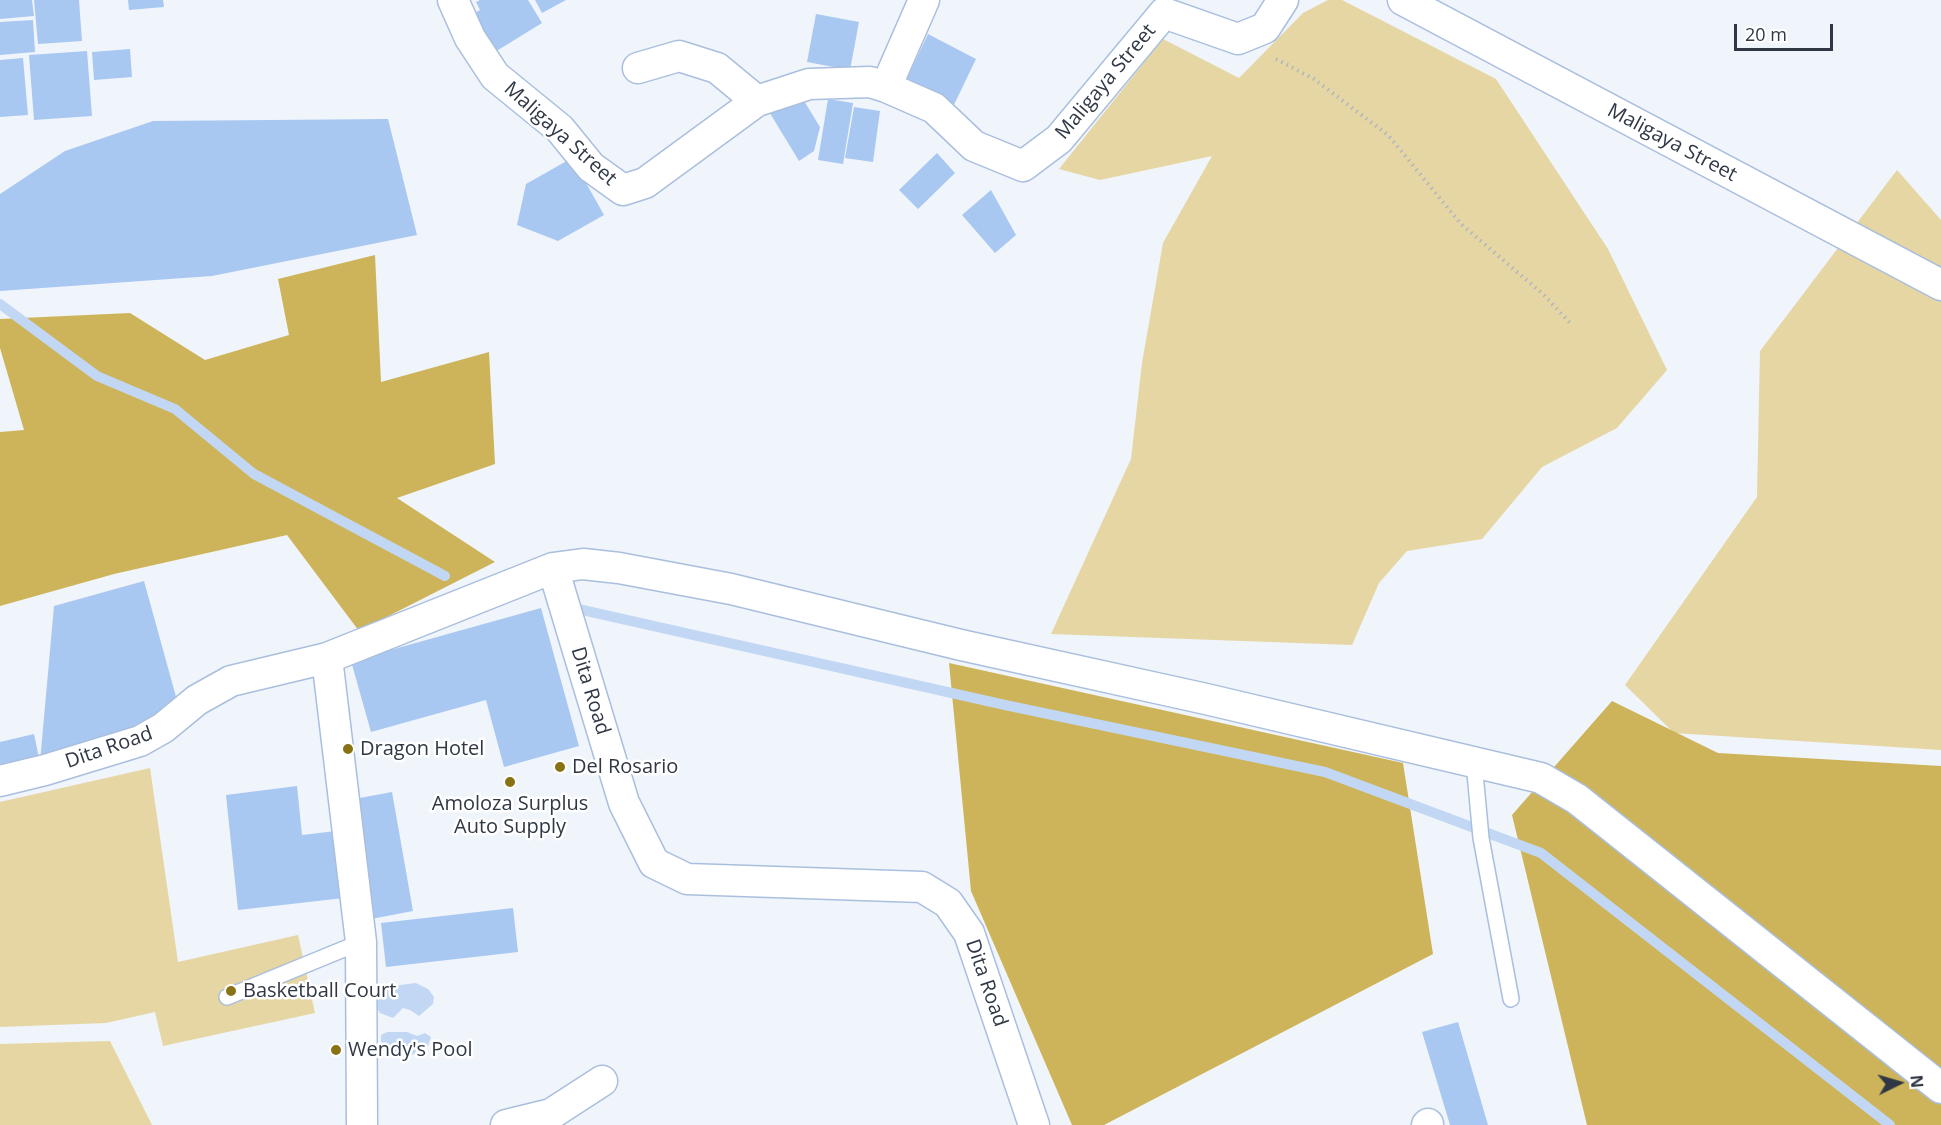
<!DOCTYPE html>
<style>
body{margin:0}
#map{position:relative;width:1941px;height:1125px;overflow:hidden;background:#f0f4fb;font-family:"Open Sans",sans-serif}
canvas{display:block}
.north{position:absolute;left:1869px;top:1053px;width:60px;height:60px;-webkit-text-stroke:4px #fff;paint-order:stroke;rotate:85deg;font-size:16px;font-weight:700;line-height:24px;text-align:center;color:#2f3844}
.north::after{content:'';display:block;margin:auto;width:21px;height:27px;background:#2f3844;clip-path:polygon(50% 0,100% 100%,50% 72%,0 100%)}
.scale{position:absolute;left:1734px;top:24px;width:99px;height:27px;box-sizing:border-box;border:3px solid #2f3844;border-top:0;padding-left:8px;font-size:18px;line-height:21px;white-space:nowrap;color:#2f3844;-webkit-text-stroke:4px #fff;paint-order:stroke}
</style>
<div id="map">
<canvas width="1941" height="1125"></canvas>
<div class="north">N</div>
<div class="scale">20 m</div>
</div>
<script>
const c = document.querySelector('canvas').getContext('2d');
c.lineJoin = 'round';
function fillPath(path, color) { c.fillStyle = color; c.fill(path, 'evenodd'); }
const shape = rows => new Path2D(rows.map(r => 'M' + r).join(''));
function trace(path, color, width, dash) { c.strokeStyle = color; c.lineWidth = width; c.lineCap = dash ? 'butt' : 'round'; c.setLineDash(dash || []); c.stroke(path); }
function label(font, color, halo, rows, align = 'center') {
  c.font = font + ' "Open Sans",sans-serif'; c.lineWidth = 5; c.setLineDash([]); c.textBaseline = 'middle'; c.strokeStyle = halo; c.fillStyle = color; for (const [text, x, y, turn = 0] of rows) {
    c.save(); c.translate(x, y); c.rotate((+turn || 0) * Math.PI / 180); c.textAlign = isNaN(turn) ? turn : align; if (halo) c.strokeText(text, 0, 0); c.fillText(text, 0, 0); c.restore();
  }
}
const green = shape([
 [1328,0,1342,0,1496,79,1608,249,1667,370,1617,428,1542,467,1482,539,1407,551,1379,583,1352,645,1051,634,1131,459,1142,363,1163,243,1212,156,1100,180,1059,169,1163,39,1239,78,1303,13],
 [1897,170,1941,220,1941,750,1674,733,1625,685,1757,497,1760,351],
 [150,768,178,962,298,935,315,1013,163,1046,155,1012,106,1023,0,1027,0,802],
 [110,1041,152,1125,0,1125,0,1044]
]);
const forest = shape([
 [375,255,381,382,489,352,495,464,397,498,495,562,359,631,287,535,114,574,0,606,0,432,24,430,0,348,0,319,130,313,205,360,289,335,278,279],
 [949,663,1403,763,1433,954,1104,1125,1072,1125,971,891],
 [1612,701,1718,753,1941,766,1941,1125,1587,1125,1512,815]
]);
const water = shape([
 [416,983,428,989,434,997,433,1004,419,1016,410,1010,403,1008,393,1018,380,1013,376,1007,375,999,379,992,393,986],
 [387,1032,407,1032,417,1036,425,1033,431,1037,428,1046,422,1051,411,1055,390,1053,383,1049,381,1041,381,1035]
]);
const stream = shape([
 [0,304,97,376,175,409,254,474,445,576],
 [578,609,1005,705,1325,772,1541,853,1890,1125]
]);
const building = shape([
 [0,0,32,0,34,16,0,19],
 [34,0,79,0,82,41,38,44],
 [128,0,163,0,164,7,129,10],
 [480,0,528,0,542,23,490,55,467,17,480,10,476,2],
 [535,0,566,0,542,13],
 [816,14,859,22,850,70,807,62],
 [33,20,35,52,0,55,0,22],
 [928,34,976,59,951,111,903,87],
 [130,49,132,77,94,80,92,52],
 [87,51,92,116,34,120,29,55],
 [23,58,28,115,0,117,0,60],
 [798,91,820,127,814,151,799,161,768,110],
 [828,99,853,103,843,164,818,160],
 [854,107,880,111,873,162,845,158],
 [388,119,417,235,212,276,0,291,0,194,65,151,153,121],
 [937,153,955,173,918,209,899,190],
 [572,158,604,215,558,241,517,225,526,184],
 [991,190,1016,235,995,253,962,215],
 [144,581,178,704,111,738,40,762,54,606],
 [541,608,579,746,504,767,486,700,371,732,351,661],
 [34,734,39,758,0,767,0,742],
 [297,786,302,835,336,831,344,898,238,910,226,795],
 [392,792,413,911,371,919,349,800],
 [513,908,518,952,386,967,381,923],
 [1458,1022,1488,1125,1450,1125,1422,1032]
]);
const path = shape([
 [1276,59,1314,79,1388,135,1461,224,1544,295,1571,324]
]);
const lane = shape([
 [1474,762,1481,838,1511,999],
 [227,997,361,942]
]);
const street = shape([
 [453,0,470,38,495,76,560,129,591,167,623,190,645,183,757,101,809,84,870,82,886,87,934,108,974,146,1023,166,1059,139,1164,13,1238,39,1265,28,1283,0],
 [1403,0,1941,285],
 [638,68,679,56,717,68,757,101],
 [886,87,924,0],
 [553,568,583,564,619,568,731,589,961,645,1206,699,1541,778,1577,799,1941,1088],
 [327,658,361,942,362,1125],
 [0,781,45,770,140,741,163,728,197,700,231,681,327,658,553,568,624,803,654,863,687,879,922,887,948,903,969,933,1034,1125],
 [506,1125,551,1114,602,1081],
 [1427,1125,1428,1124]
]);
const markers = [
 [348,749,6,"#887214"],
 [560,767,6,"#887214"],
 [510,782,6,"#887214"],
 [231,991,6,"#887214"],
 [336,1050,6,"#887214"]
];
const streetNames = [
 ["Maligaya Street",1106,82,-50],
 ["Maligaya Street",560,134,42],
 ["Maligaya Street",1672,143,28],
 ["Dita Road",590,691,73],
 ["Dita Road",109,748,-19],
 ["Dita Road",986,983,71]
];
const poiNames = [
 ["Dragon Hotel",360,749],
 ["Del Rosario",572,767],
 ["Amoloza Surplus",510,804,"center"],
 ["Auto Supply",510,827,"center"],
 ["Basketball Court",243,991],
 ["Wendy's Pool",348,1050]
];
fillPath(green, '#e5d6a3');
fillPath(forest, '#cdb45a');
fillPath(water, '#c2d7f4');
trace(stream, '#c2d7f4', 10);
fillPath(building, '#a8c8f2');
trace(lane, '#a9bfdd', 18);
trace(street, '#a9bfdd', 33);
trace(path, '#b0b6be', 4, [1.5, 4.5]);
trace(lane, '#fff', 15);
trace(street, '#fff', 30);
for (const [x, y, r, color] of markers) { const dot = new Path2D(); dot.arc(x, y, r, 0, 2 * Math.PI); c.fillStyle = color; c.fill(dot); trace(dot, '#fff', 2); }
label('20px', '#2f3844', '#fff', streetNames);
label('20px', '#2f3844', '#fff', poiNames, 'left');
</script>
